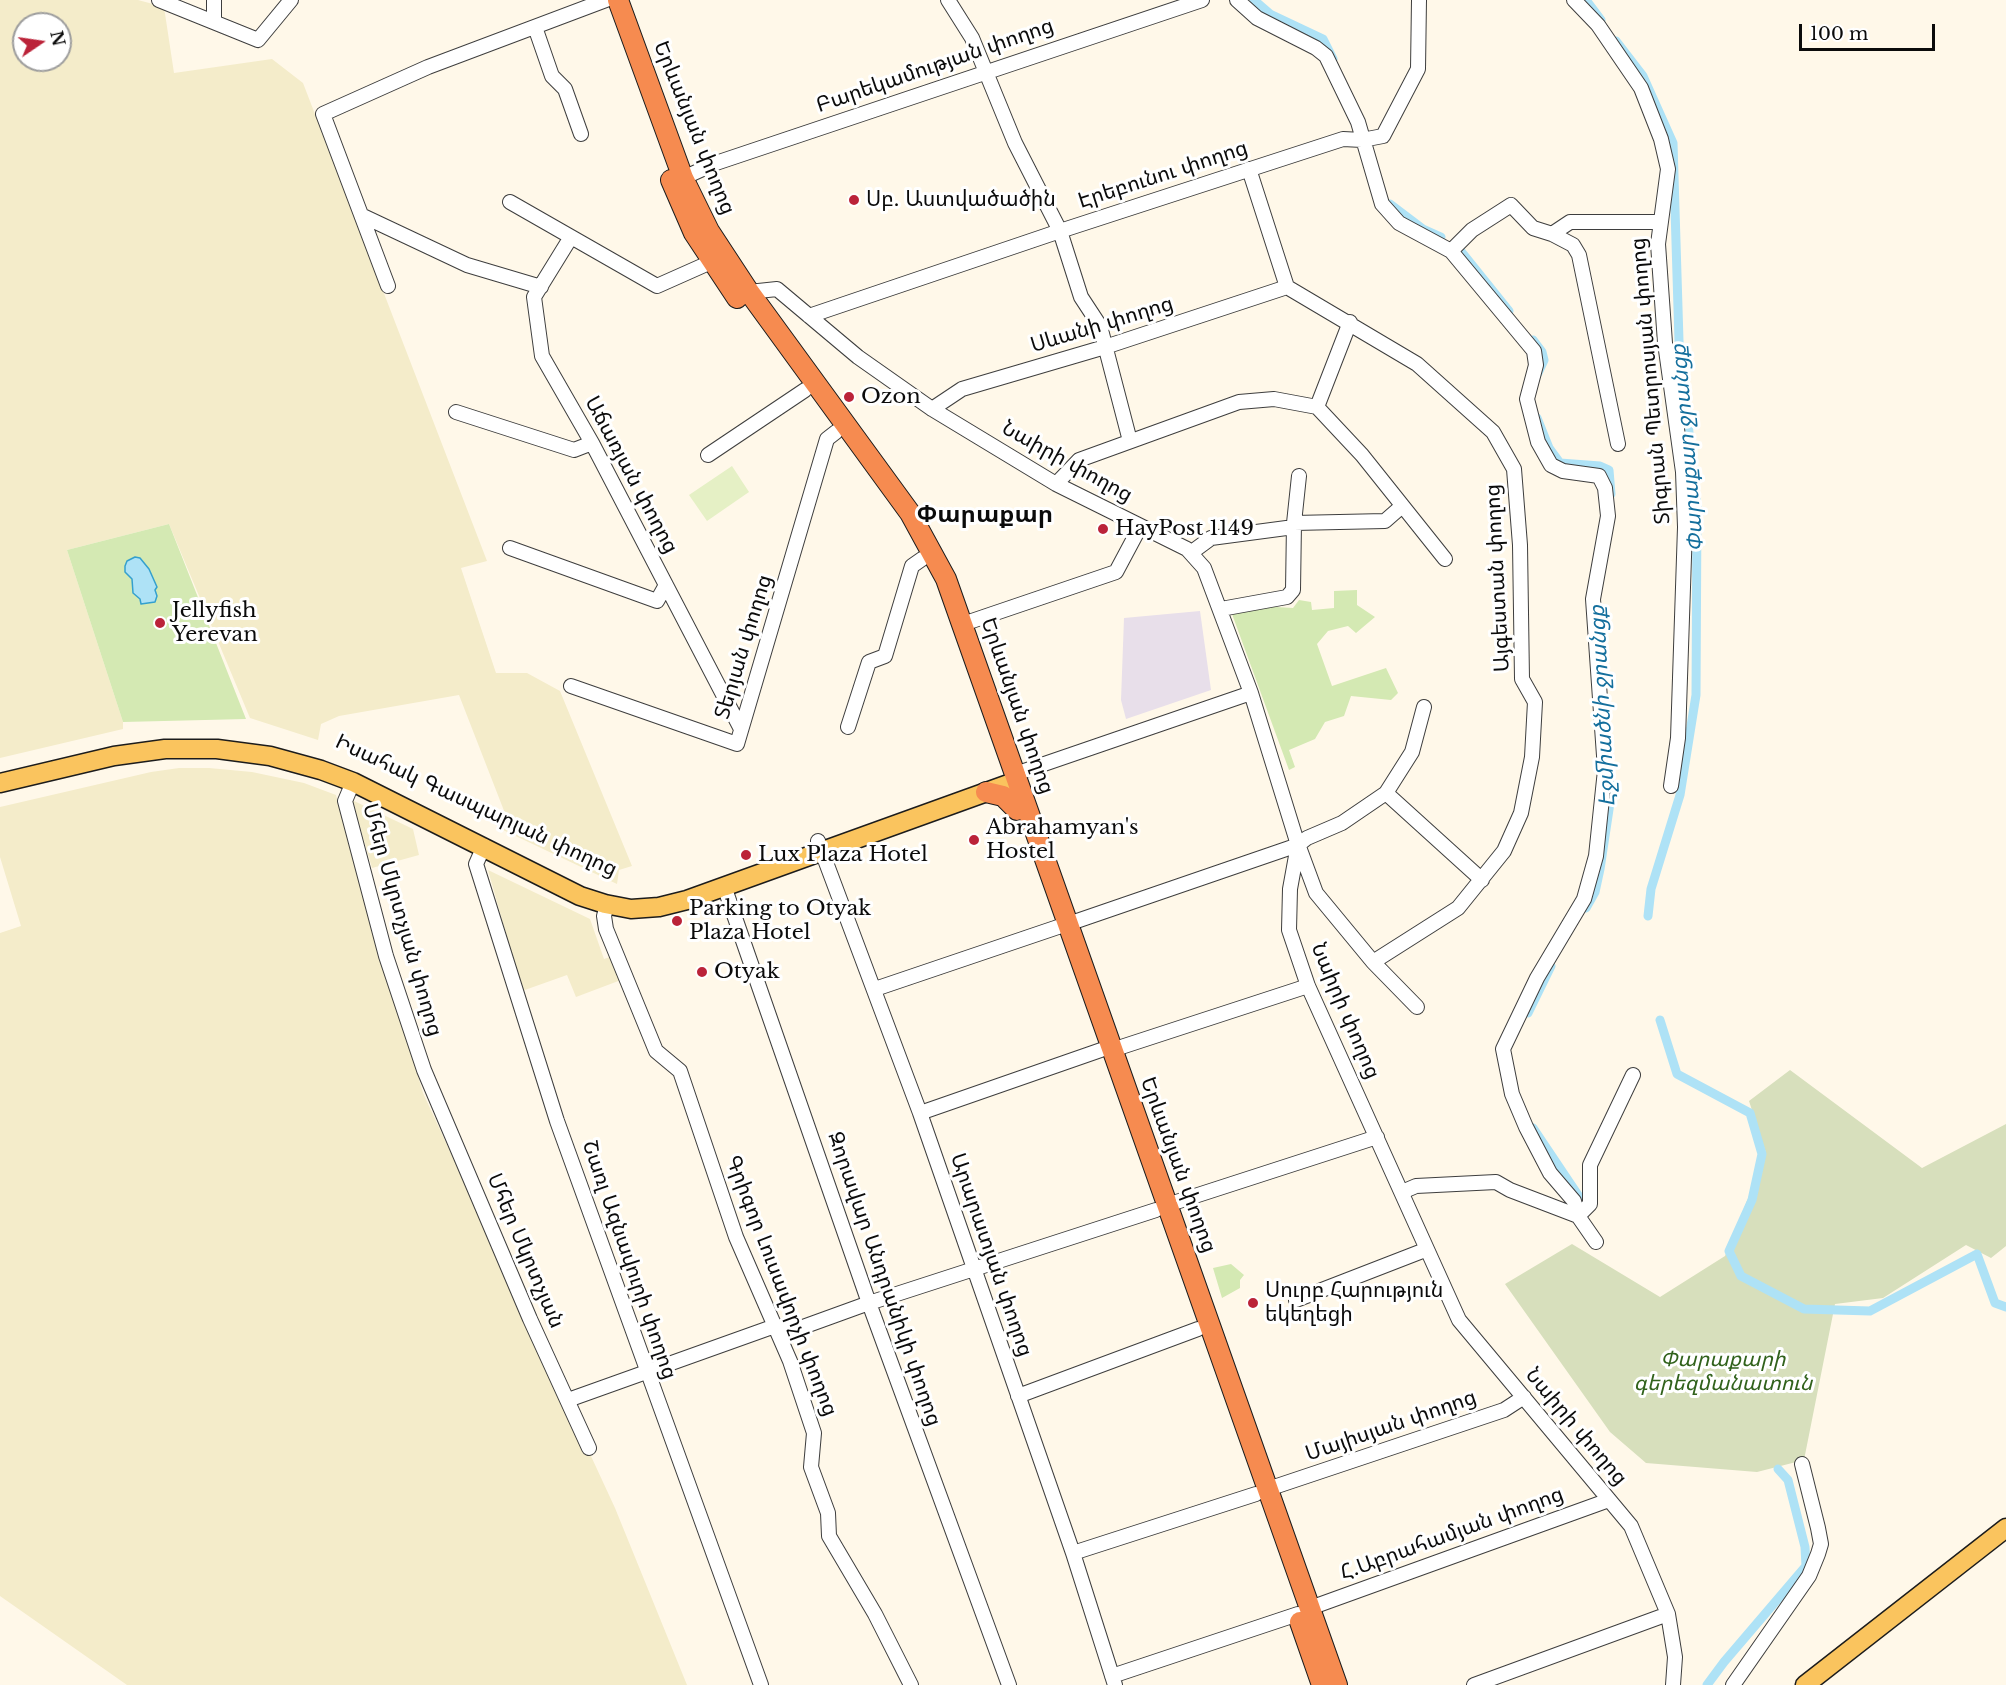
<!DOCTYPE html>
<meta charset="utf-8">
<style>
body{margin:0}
#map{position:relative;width:2006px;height:1685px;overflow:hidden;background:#fff8e9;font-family:"Libre Baskerville",serif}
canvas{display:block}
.north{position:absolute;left:12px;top:12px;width:60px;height:60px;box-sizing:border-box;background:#fff;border:2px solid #9d9d9d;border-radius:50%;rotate:77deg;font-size:16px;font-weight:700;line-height:24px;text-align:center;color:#0b0b0b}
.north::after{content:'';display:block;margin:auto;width:21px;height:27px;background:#bb2339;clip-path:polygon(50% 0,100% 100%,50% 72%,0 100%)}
.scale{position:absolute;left:1799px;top:24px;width:136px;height:27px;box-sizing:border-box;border:3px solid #0b0b0b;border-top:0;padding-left:8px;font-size:18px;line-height:21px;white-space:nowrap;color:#0b0b0b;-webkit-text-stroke:4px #fff;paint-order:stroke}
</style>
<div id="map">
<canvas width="2006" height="1685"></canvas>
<div class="north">N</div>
<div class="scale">100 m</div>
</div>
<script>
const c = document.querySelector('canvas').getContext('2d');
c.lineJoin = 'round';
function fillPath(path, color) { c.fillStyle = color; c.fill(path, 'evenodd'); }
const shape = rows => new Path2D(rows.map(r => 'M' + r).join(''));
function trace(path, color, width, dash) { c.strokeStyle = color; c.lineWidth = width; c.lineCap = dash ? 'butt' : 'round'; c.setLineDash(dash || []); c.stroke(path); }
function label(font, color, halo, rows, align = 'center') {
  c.font = font + ' "Libre Baskerville","Noto Sans Armenian",serif'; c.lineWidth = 6; c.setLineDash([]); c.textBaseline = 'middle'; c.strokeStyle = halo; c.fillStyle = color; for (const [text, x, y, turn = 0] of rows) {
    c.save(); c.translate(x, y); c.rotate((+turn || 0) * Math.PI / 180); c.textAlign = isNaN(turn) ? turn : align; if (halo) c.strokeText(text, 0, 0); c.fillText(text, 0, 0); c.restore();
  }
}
const industrial = shape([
 [1200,611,1211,690,1126,719,1121,700,1124,618]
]);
const farmland = shape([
 [0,0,138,0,164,7,174,73,272,59,303,83,487,561,461,568,496,673,527,673,560,691,632,866,619,870,617,884,503,830,508,821,459,695,339,716,321,724,318,740,250,718,169,524,67,550,123,722,123,729,0,758],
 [24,24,60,24,60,60,24,60],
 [179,768,209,768,252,772,304,783,336,795,423,1093,615,1508,687,1685,127,1685,0,1596,0,933,21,926,0,857,0,807,151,772],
 [352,800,413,829,419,855,372,868],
 [488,870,590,919,604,959,613,956,621,980,576,997,567,975,522,991]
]);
const green = shape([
 [169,524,246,719,123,722,67,550],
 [1357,590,1357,605,1375,617,1356,633,1348,626,1328,631,1317,644,1332,686,1386,668,1398,693,1391,700,1351,696,1344,716,1325,722,1315,739,1289,750,1295,767,1289,770,1232,614,1259,606,1293,608,1299,600,1311,602,1312,610,1334,608,1334,591],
 [1231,1264,1244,1275,1240,1280,1240,1288,1222,1298,1213,1268]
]);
const cemetery = shape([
 [1790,1070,1922,1168,2006,1124,2006,1246,1991,1258,1966,1245,1883,1298,1835,1304,1804,1460,1757,1472,1646,1463,1610,1432,1505,1284,1572,1244,1660,1297,1725,1256,1766,1153,1749,1101]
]);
const pitch = shape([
 [732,466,749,492,707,521,689,495]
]);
const water = shape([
 [135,557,140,558,149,569,157,587,155,590,157,596,155,602,141,604,140,599,133,593,132,579,125,572,125,566,127,561,135,557]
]);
const canal = shape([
 [1254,0,1270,14,1323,39,1333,59],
 [1586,0,1601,20],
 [1616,41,1643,76,1673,143,1679,341,1697,506,1696,695,1680,795,1651,889,1648,916],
 [1390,204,1423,229,1441,237],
 [1460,250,1509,311],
 [1533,340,1542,352,1544,360,1538,373],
 [1537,418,1549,448,1560,463,1600,466,1609,470,1611,494],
 [1586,908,1595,892,1600,869,1611,796,1609,776],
 [1528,1013,1551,966],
 [1660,1020,1677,1074,1750,1113,1762,1154,1752,1200,1729,1251,1741,1276,1804,1309,1870,1311,1977,1254,1995,1303,2006,1307],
 [1533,1128,1582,1201],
 [1707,1685,1724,1662,1806,1566,1805,1547,1788,1480,1778,1469]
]);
const minor = shape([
 [159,0,258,40,291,0],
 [948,0,972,38,1015,143,1060,231,1081,297,1100,326,1130,441],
 [1237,0,1257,18,1316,48,1326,56,1358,122,1382,204,1399,223,1451,251,1534,351,1536,365,1527,399,1538,442,1551,465,1563,471,1599,476,1605,488,1608,516,1593,599,1605,770,1596,856,1584,899,1537,978,1503,1049,1512,1094,1526,1127,1550,1173,1574,1201,1578,1216,1596,1242],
 [1574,0,1598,25,1641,88,1661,139,1668,169,1658,244,1665,343,1683,472,1685,527,1678,738,1671,786],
 [214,21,214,0],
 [535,27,552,76,565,89,581,134],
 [1249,169,1287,287,1417,364,1493,432,1514,469,1520,545,1522,679,1535,702,1532,757,1521,813,1504,851,1458,908,1373,962],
 [683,178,716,163,1202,0],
 [510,202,657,286,711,262],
 [363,216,467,265,541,287],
 [1552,234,1573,245,1579,255,1618,444],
 [571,237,534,297,542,356,592,443,741,729],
 [1451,251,1472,230,1511,205,1533,228,1552,234,1570,222,1659,222],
 [388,286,323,114,428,67,606,0],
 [749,292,777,289,858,357,932,409,1056,484,1187,549,1204,568,1251,693,1298,845,1290,889,1289,930,1308,986,1459,1320,1631,1526,1668,1614,1675,1657,1673,1685],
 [809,316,1060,231,1343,139,1362,140,1383,136,1418,69,1419,0],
 [1317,407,1350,322],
 [932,409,962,389,1105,347,1287,287],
 [456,412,574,450,592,443],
 [708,455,805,390],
 [1056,484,1079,460,1239,402,1274,399,1317,407,1362,455,1445,559],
 [1294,523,1299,476],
 [510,548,657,601,666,585],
 [1192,552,1211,538,1294,527],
 [1221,609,1287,597,1293,590,1294,523,1385,521,1401,507],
 [963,624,1116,572,1140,527],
 [571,686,737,744,827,439,836,432],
 [848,727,869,662,885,656,912,566,922,559],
 [1015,774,1251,693],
 [353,782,345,801,386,956,424,1070,530,1319,589,1448],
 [1386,793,1482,880],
 [818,841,920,1113,1073,1553,1115,1685],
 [484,846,476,864,557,1121,761,1685],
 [1299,847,1316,893,1373,962,1417,1007],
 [724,886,869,1303,1009,1685],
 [607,905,604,916,606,929,656,1051,680,1071,736,1237,790,1361,814,1433,811,1467,828,1513,829,1536,875,1614,911,1685],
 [1068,924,1298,845,1307,838,1342,823,1386,793,1412,752,1424,707],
 [875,989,1058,927],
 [1112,1050,1308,986],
 [920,1113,1101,1050],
 [1402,1192,1416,1186,1496,1182,1510,1190,1578,1216,1590,1204,1590,1165,1633,1075],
 [1167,1205,1377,1137],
 [1296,1300,1425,1250],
 [1018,1396,1198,1329],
 [568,1400,775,1326,800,1328,869,1303,1156,1210],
 [1268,1489,1504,1410,1524,1397],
 [1073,1553,1256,1494],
 [1310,1608,1609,1500],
 [1112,1676,1298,1614],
 [1474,1685,1668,1614],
 [1733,1685,1809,1576,1818,1554,1821,1544,1818,1528,1802,1464]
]);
const major = shape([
 [0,783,114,756,165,749,217,749,270,756,321,770,353,782,580,896,605,904,631,909,659,907,687,900,1017,781],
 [1805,1685,2006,1528]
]);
const highway = shape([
 [618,0,683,178,709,231,749,292,910,513,946,579,1337,1685],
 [671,180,694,233,737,298],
 [986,792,1003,796,1017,810],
 [1300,1622,1322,1685]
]);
const markers = [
 [854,200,6,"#bb2339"],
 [849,397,6,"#bb2339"],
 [1103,529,6,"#bb2339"],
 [160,623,6,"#bb2339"],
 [974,840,6,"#bb2339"],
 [746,855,6,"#bb2339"],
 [677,921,6,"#bb2339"],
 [702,972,6,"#bb2339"],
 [1253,1303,6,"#bb2339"]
];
const streetNames = [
 ["Բարեկամության փողոց",935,66,-19],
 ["Երևանյան փողոց",694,128,68],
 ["Էրեբունու փողոց",1163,175,-18],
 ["Սևանի փողոց",1102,325,-17],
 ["Տիգրան Պետրոսյան փողոց",1651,381,-95],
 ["Նաիրի փողոց",1067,462,29],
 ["Աճառյան փողոց",631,475,62],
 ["Այգեստան փողոց",1498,578,-93],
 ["Տերյան փողոց",744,647,-73],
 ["Երևանյան փողոց",1017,706,71],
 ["Իսահակ Գասպարյան փողոց",476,806,25],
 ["Մհեր Մկրտչյան փողոց",402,920,74],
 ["Նաիրի փողոց",1345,1011,67],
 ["Երևանյան փողոց",1178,1165,70],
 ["Մհեր Մկրտչյան",525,1251,67],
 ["Արարատյան փողոց",991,1255,71],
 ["Շառլ Ազնավուրի փողոց",629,1260,71],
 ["Զորավար Անդրանիկի փողոց",884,1279,71],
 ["Գրիգոր Լուսավորչի փողոց",781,1286,69],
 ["Մայիսյան փողոց",1391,1426,-19],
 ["Նաիրի փողոց",1576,1427,50],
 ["Հ.Աբրահամյան փողոց",1452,1534,-20]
];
const poiNames = [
 ["Սբ. Աստվածածին",866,200],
 ["Ozon",861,397],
 ["HayPost 1149",1115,529],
 ["Jellyfish",172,611],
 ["Yerevan",172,635],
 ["Abrahamyan's",986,828],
 ["Hostel",986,852],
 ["Lux Plaza Hotel",758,855],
 ["Parking to Otyak",689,909],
 ["Plaza Hotel",689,933],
 ["Otyak",714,972],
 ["Սուրբ Հարություն",1265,1291],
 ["եկեղեցի",1265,1315]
];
const parkNames = [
 ["Փարաքարի",1723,1360],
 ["գերեզմանատուն",1723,1384]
];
const waterNames = [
 ["Փարաքար ջրանցք",1688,448,-95],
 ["Էջմիածնի ջրանցք",1603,706,-93]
];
const quarterNames = [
 ["Փարաքար",985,515]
];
fillPath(industrial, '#e8dfea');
fillPath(farmland, '#f4ecca');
fillPath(green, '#d4e9b3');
fillPath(cemetery, '#d7dfbc');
fillPath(pitch, '#e5f0c5');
fillPath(water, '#aee2f6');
trace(water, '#34a0ce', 1.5);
trace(canal, '#aee2f6', 9);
trace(minor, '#3e3e3e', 16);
trace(major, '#1c1c1c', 21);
trace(highway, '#1c1c1c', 22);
trace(minor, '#fff', 14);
trace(major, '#fac45e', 18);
trace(highway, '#f68b50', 20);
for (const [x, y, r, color] of markers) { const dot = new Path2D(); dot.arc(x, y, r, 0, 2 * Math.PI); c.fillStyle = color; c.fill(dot); trace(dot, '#fff', 2); }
label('21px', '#0b0b0b', '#fff', streetNames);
label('21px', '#0b0b0b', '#fff', poiNames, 'left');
label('italic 21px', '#31621c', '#fff', parkNames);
label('italic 22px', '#146f9d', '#fff', waterNames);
label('bold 24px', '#0b0b0b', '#fff', quarterNames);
</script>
